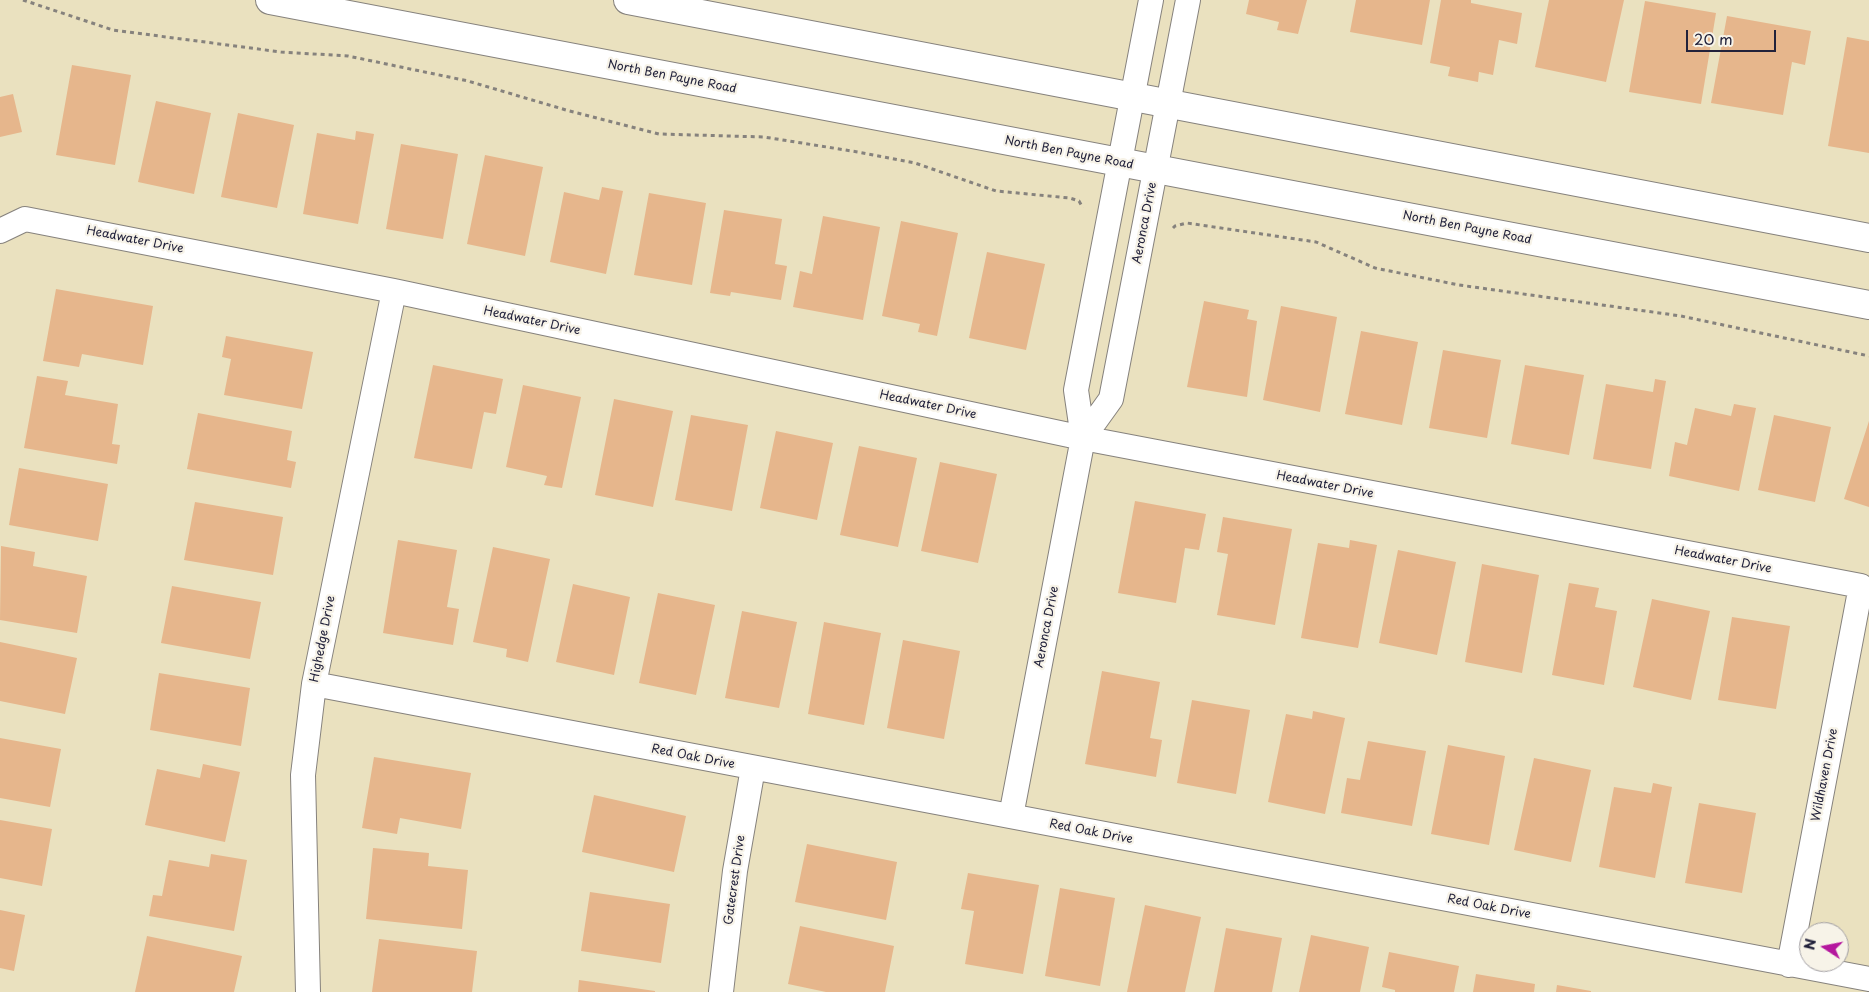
<!DOCTYPE html>
<style>
body{margin:0}
#map{position:relative;width:1869px;height:992px;overflow:hidden;background:#eae1bf;font-family:"Playpen Sans",sans-serif}
canvas{display:block}
.north{position:absolute;left:1799px;top:922px;width:50px;height:50px;box-sizing:border-box;background:#f7f3e8;border:1px solid #a29fa3;border-radius:50%;rotate:281deg;font-size:14px;font-weight:700;line-height:20px;text-align:center;color:#22223b}
.north::after{content:'';display:block;margin:auto;width:18px;height:22px;background:#b5179e;clip-path:polygon(50% 0,100% 100%,50% 72%,0 100%)}
.scale{position:absolute;left:1686px;top:30px;width:90px;height:22px;box-sizing:border-box;border:2px solid #22223b;border-top:0;padding-left:6px;font-size:15px;line-height:18px;white-space:nowrap;color:#22223b;-webkit-text-stroke:4px #f7f3e8;paint-order:stroke}
</style>
<div id="map">
<canvas width="1869" height="992"></canvas>
<div class="north">N</div>
<div class="scale">20 m</div>
</div>
<script>
const c = document.querySelector('canvas').getContext('2d');
c.lineJoin = 'round';
function fillPath(path, color) { c.fillStyle = color; c.fill(path, 'evenodd'); }
const shape = rows => new Path2D(rows.map(r => 'M' + r).join(''));
function trace(path, color, width, dash) { c.strokeStyle = color; c.lineWidth = width; c.lineCap = dash ? 'butt' : 'round'; c.setLineDash(dash || []); c.stroke(path); }
function label(font, color, halo, rows, align = 'center') {
  c.font = font + ' "Playpen Sans",sans-serif'; c.lineWidth = 4.5; c.setLineDash([]); c.textBaseline = 'middle'; c.strokeStyle = halo; c.fillStyle = color; for (const [text, x, y, turn = 0] of rows) {
    c.save(); c.translate(x, y); c.rotate((+turn || 0) * Math.PI / 180); c.textAlign = isNaN(turn) ? turn : align; if (halo) c.strokeText(text, 0, 0); c.fillText(text, 0, 0); c.restore();
  }
}
const building = shape([
 [1249,0,1307,0,1298,34,1277,30,1279,22,1246,14],
 [1356,0,1430,0,1422,45,1350,32],
 [1441,0,1471,0,1471,3,1522,13,1517,44,1499,40,1493,75,1479,72,1478,82,1448,76,1450,67,1430,63],
 [1549,0,1624,0,1606,82,1535,67],
 [1645,1,1716,13,1701,104,1629,92],
 [1727,16,1811,31,1805,65,1792,62,1783,115,1711,103],
 [1847,37,1869,41,1869,153,1828,146],
 [72,65,131,75,115,165,56,155],
 [13,94,22,132,0,137,0,97],
 [156,101,211,113,194,194,138,182],
 [238,113,294,125,277,208,221,197],
 [356,131,374,134,358,224,303,214,317,133,355,140],
 [401,144,458,154,443,239,386,229],
 [485,155,543,167,525,256,467,244],
 [602,187,623,191,606,274,550,262,564,192,599,200],
 [649,193,706,203,692,285,634,275],
 [724,210,782,219,775,264,787,266,781,300,731,292,730,296,710,293],
 [823,216,880,227,863,320,793,307,800,271,812,274],
 [901,221,958,233,937,336,918,332,920,324,882,316],
 [987,252,1045,264,1026,350,969,338],
 [56,289,153,306,143,365,82,354,79,367,43,361],
 [1204,301,1249,310,1247,319,1257,321,1247,397,1187,387],
 [1281,306,1337,317,1320,412,1263,400],
 [1361,331,1418,342,1402,425,1345,414],
 [226,336,313,352,302,409,224,395,231,359,222,357],
 [1443,350,1501,360,1487,438,1429,428],
 [433,365,503,379,496,414,484,412,472,469,414,458],
 [1525,365,1584,375,1569,455,1511,444],
 [37,376,68,381,65,395,118,404,112,444,120,445,117,464,24,448],
 [1655,379,1666,381,1651,469,1593,459,1606,384,1653,392],
 [523,385,581,397,562,488,544,485,547,476,506,467],
 [614,399,673,411,653,507,595,495],
 [1734,404,1756,408,1739,491,1669,476,1675,442,1687,445,1695,408,1731,416],
 [198,413,292,431,287,460,296,462,291,488,187,469],
 [691,415,748,425,732,511,675,500],
 [1774,415,1831,427,1815,502,1758,490],
 [1869,421,1869,507,1844,499],
 [776,431,833,443,817,520,760,508],
 [859,446,917,458,898,547,840,535],
 [940,462,997,474,978,563,921,551],
 [19,468,108,484,98,541,9,525],
 [1135,501,1206,514,1199,550,1185,548,1176,603,1118,593],
 [195,502,283,517,273,575,184,560],
 [1223,517,1292,529,1275,625,1217,615,1228,554,1217,552],
 [398,540,457,550,447,607,459,609,453,645,383,633],
 [1350,540,1377,545,1358,648,1301,638,1318,543,1349,548],
 [1,546,35,552,33,566,87,576,77,633,0,620],
 [493,547,550,559,528,662,506,657,507,649,473,642],
 [1398,550,1456,562,1437,655,1379,643],
 [1482,564,1539,575,1522,673,1465,662],
 [1569,583,1599,588,1595,607,1617,611,1604,685,1552,675],
 [573,584,630,597,614,675,556,662],
 [172,586,261,602,250,659,161,643],
 [658,593,715,605,696,695,639,683],
 [1652,599,1710,611,1691,700,1633,687],
 [742,611,797,622,779,708,725,698],
 [1732,617,1790,626,1776,709,1718,700],
 [824,622,881,633,864,725,808,714],
 [903,640,960,651,944,739,887,728],
 [0,642,77,658,65,714,0,701],
 [1102,671,1160,682,1150,738,1162,740,1156,777,1085,764],
 [159,673,250,688,241,746,150,730],
 [1192,700,1250,710,1236,794,1177,783],
 [1313,711,1345,718,1325,814,1268,802,1286,714,1312,719],
 [0,738,61,749,50,807,0,798],
 [1368,741,1426,751,1412,826,1341,813,1347,778,1360,780],
 [1448,745,1505,756,1489,845,1431,834],
 [374,757,471,773,461,829,400,818,397,834,362,828],
 [1534,758,1591,770,1571,862,1514,850],
 [203,764,240,772,225,842,145,825,157,769,200,778],
 [1653,783,1672,787,1655,878,1599,867,1614,787,1651,793],
 [594,795,686,816,674,872,582,852],
 [1699,803,1756,813,1742,893,1685,883],
 [0,820,52,829,42,886,0,878],
 [807,844,897,862,886,920,795,902],
 [373,848,429,853,428,866,468,870,462,929,366,919],
 [211,854,247,860,234,931,149,916,153,895,162,896,169,860,209,867],
 [968,873,1039,885,1023,974,965,964,974,911,961,909],
 [1060,888,1115,898,1100,986,1045,976],
 [590,892,670,904,661,963,581,951],
 [1145,905,1201,917,1185,992,1127,992],
 [0,910,25,915,14,971,0,968],
 [800,926,894,946,885,992,826,992,788,984],
 [1226,928,1282,938,1272,992,1214,992],
 [1311,935,1369,947,1360,992,1299,992],
 [147,936,242,956,234,992,135,992],
 [379,939,477,951,472,992,372,992],
 [1389,952,1459,966,1454,992,1395,992,1395,990,1382,987],
 [1476,974,1535,984,1534,992,1473,992],
 [579,980,655,991,655,992,578,992],
 [1557,985,1591,991,1591,992,1556,992]
]);
const path = shape([
 [23,0,113,30,281,52,348,56,468,81,566,110,659,134,764,137,858,152,915,163,996,191,1070,198,1079,201,1083,208],
 [1173,228,1175,226,1187,223,1316,242,1375,268,1459,285,1681,316,1869,356]
]);
const minor = shape([
 [0,231,25,219,394,291,1083,438,1861,586,1789,965],
 [1083,438,1111,399,1188,0],
 [314,684,1869,979],
 [1011,816,1083,438,1076,390,1151,0],
 [308,992,303,775,314,684,394,291],
 [721,992,735,871,753,768]
]);
const tertiary = shape([
 [270,0,1869,305],
 [628,0,1869,238]
]);
const streetNames = [
 ["North Ben Payne Road",672,77,11],
 ["North Ben Payne Road",1069,153,11],
 ["Aeronca Drive",1145,223,-79],
 ["North Ben Payne Road",1467,228,11],
 ["Headwater Drive",135,240,11],
 ["Headwater Drive",532,321,12],
 ["Headwater Drive",928,405,12],
 ["Headwater Drive",1325,485,11],
 ["Headwater Drive",1723,560,11],
 ["Aeronca Drive",1047,627,-79],
 ["Highedge Drive",323,639,-79],
 ["Red Oak Drive",693,757,11],
 ["Wildhaven Drive",1825,775,-79],
 ["Red Oak Drive",1091,832,11],
 ["Gatecrest Drive",735,880,-82],
 ["Red Oak Drive",1489,907,11]
];
fillPath(building, '#e6b68c');
trace(minor, '#86827d', 26);
trace(tertiary, '#86827d', 30);
trace(path, '#86827d', 3, [4, 4]);
trace(minor, '#fff', 24);
trace(tertiary, '#fff', 28);
label('12px', '#22223b', '#f7f3e8', streetNames);
</script>
